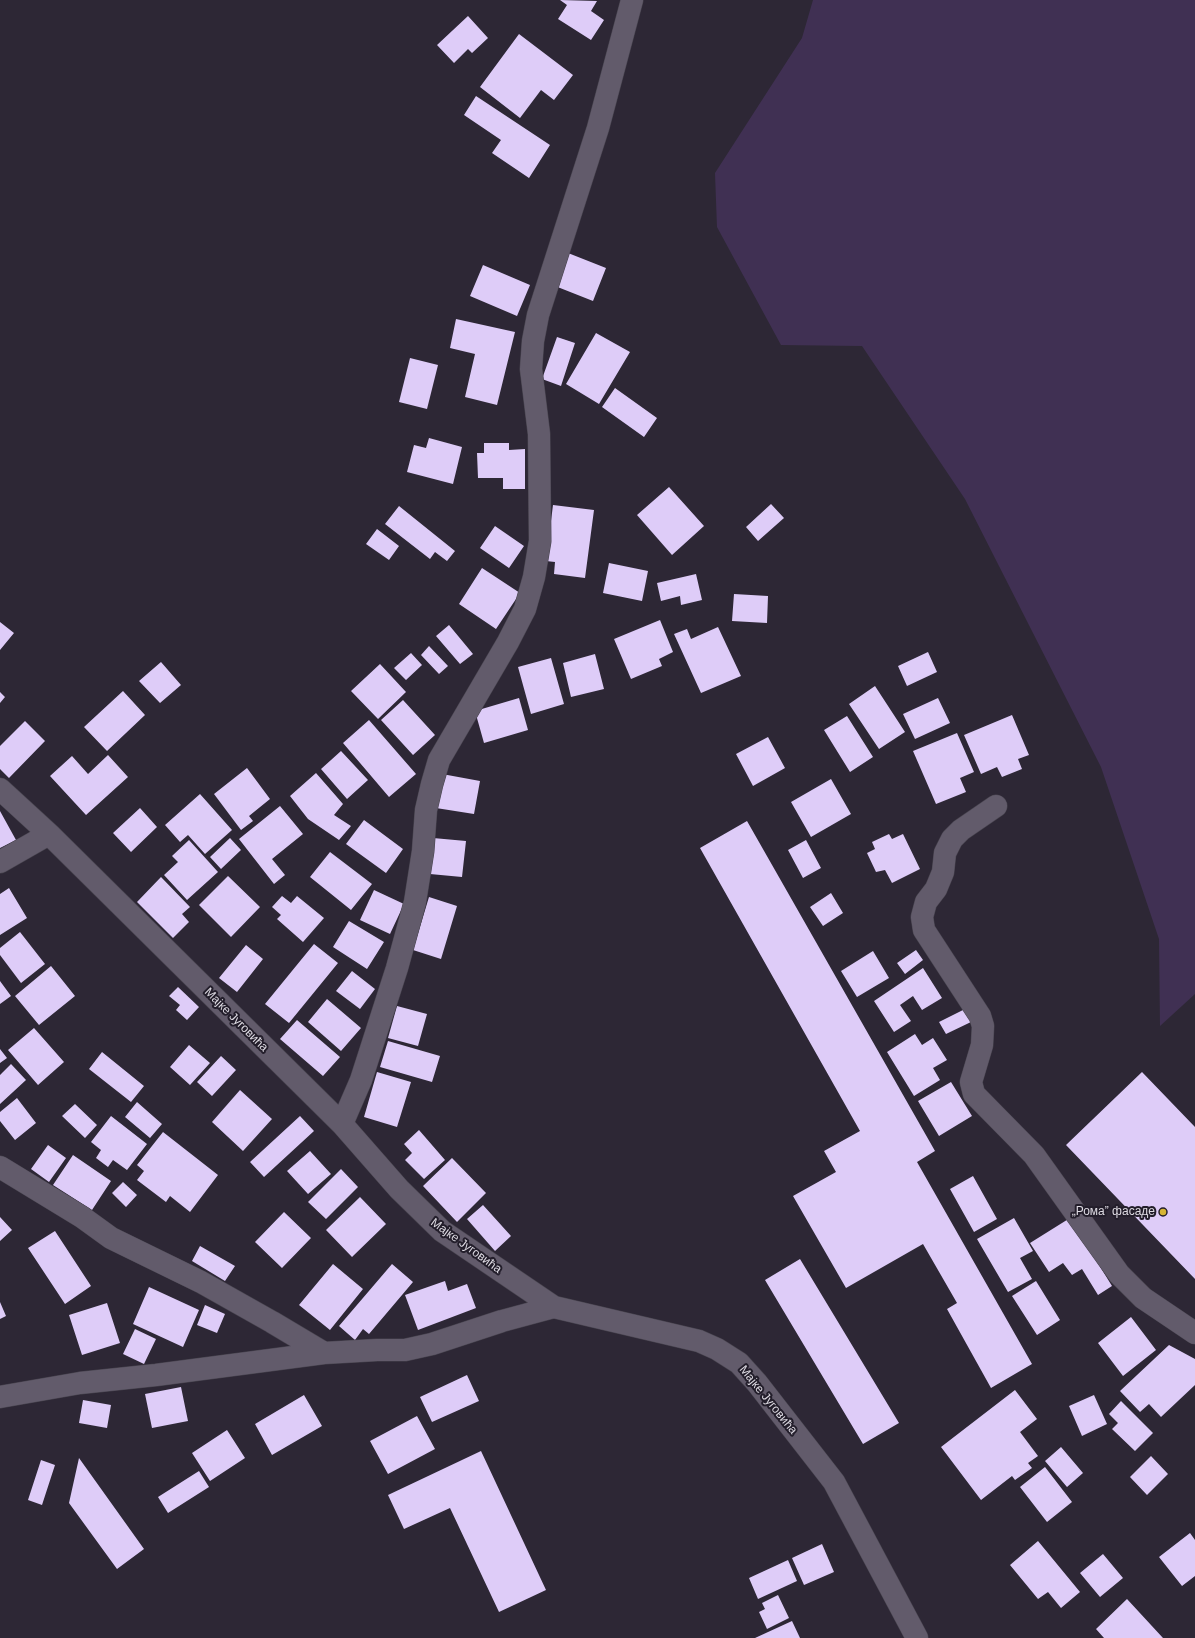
<!DOCTYPE html>
<meta charset="utf-8">
<style>
body{margin:0}
canvas{display:block;background:#2d2735}
</style>
<canvas width="1195" height="1638"></canvas>
<script>
const c = document.querySelector('canvas').getContext('2d');
c.lineJoin = 'round';
function fillPath(path, color) { c.fillStyle = color; c.fill(path, 'evenodd'); }
const shape = rows => new Path2D(rows.map(r => 'M' + r).join(''));
function trace(path, color, width, dash) { c.strokeStyle = color; c.lineWidth = width; c.lineCap = dash ? 'butt' : 'round'; c.setLineDash(dash || []); c.stroke(path); }
function label(font, color, halo, rows, align = 'center') {
  c.font = font + ' Arial,sans-serif'; c.lineWidth = 4; c.setLineDash([]); c.textBaseline = 'middle'; c.strokeStyle = halo; c.fillStyle = color; for (const [text, x, y, turn = 0] of rows) {
    c.save(); c.translate(x, y); c.rotate((+turn || 0) * Math.PI / 180); c.textAlign = isNaN(turn) ? turn : align; if (halo) c.strokeText(text, 0, 0); c.fillText(text, 0, 0); c.restore();
  }
}
const green = shape([
 [813,0,1195,0,1195,994,1160,1026,1159,939,1101,767,965,499,862,346,781,345,717,227,715,173,802,38]
]);
const building = shape([
 [560,0,597,1,591,11,604,20,591,40,558,19,567,5],
 [468,16,488,38,472,53,468,49,454,63,437,45],
 [519,34,573,75,554,100,541,90,520,118,480,87],
 [476,96,550,145,529,178,492,153,501,140,464,115],
 [568,253,606,268,593,301,555,286],
 [483,265,530,285,517,316,470,296],
 [456,319,515,332,497,405,465,397,475,354,450,348],
 [596,333,630,352,599,404,566,384],
 [557,337,575,343,561,386,542,379],
 [410,358,438,365,427,409,399,402],
 [615,388,657,418,644,437,602,407],
 [429,438,462,447,453,484,407,472,414,445,426,448],
 [484,443,509,443,509,450,525,449,525,489,503,489,503,478,478,478,477,453,484,453],
 [669,487,704,526,672,555,637,515],
 [771,504,784,518,758,541,746,527],
 [553,505,594,510,585,578,554,574,555,562,546,561],
 [399,506,455,551,447,561,435,552,430,559,385,524],
 [495,526,524,546,509,568,480,548],
 [377,529,399,546,389,560,366,544],
 [609,563,648,571,642,601,603,593],
 [482,568,520,593,496,629,459,604],
 [696,574,702,600,681,605,680,596,661,601,657,583],
 [734,594,768,596,767,623,732,621],
 [660,620,673,652,659,659,662,666,631,679,614,639],
 [0,622,14,633,0,650],
 [449,625,473,654,460,664,436,636],
 [718,627,741,676,701,693,674,634,687,629,691,639],
 [429,646,448,666,439,674,421,655],
 [928,652,937,672,907,686,898,666],
 [411,653,422,665,406,680,394,668],
 [595,654,604,689,571,697,563,663],
 [551,658,564,704,531,714,518,667],
 [161,662,181,685,160,703,139,681],
 [380,664,406,692,378,719,351,691],
 [875,686,905,732,879,749,849,704],
 [123,691,145,715,107,751,84,727],
 [0,692,5,697,0,703],
 [519,698,528,730,484,743,475,711],
 [938,698,950,723,915,739,903,714],
 [403,700,435,735,413,755,381,720],
 [1012,715,1029,755,1018,759,1022,769,1002,777,997,767,981,774,964,735],
 [847,716,873,757,850,772,824,730],
 [369,720,416,774,389,797,343,743],
 [25,721,45,741,9,778,0,769,0,746],
 [957,733,974,772,960,778,966,792,936,804,913,751],
 [768,737,785,768,753,786,736,754],
 [341,751,368,780,347,799,321,769],
 [108,755,128,777,86,815,50,776,72,756,88,774],
 [247,768,270,799,249,816,253,821,241,830,214,794],
 [316,773,343,804,334,815,351,826,339,840,308,819,290,796],
 [442,774,480,781,474,814,436,808],
 [831,779,851,814,811,837,791,802],
 [200,794,232,830,205,854,188,835,180,842,165,825],
 [280,806,303,834,272,859,285,875,274,884,239,839],
 [140,808,157,827,131,852,113,833],
 [0,811,16,840,0,848],
 [364,820,403,849,386,873,346,844],
 [747,821,935,1151,917,1162,1032,1364,991,1388,947,1309,957,1303,923,1244,846,1288,793,1196,836,1172,824,1151,860,1131,700,848],
 [889,834,892,839,903,834,920,869,892,883,885,870,876,872,867,853,875,849,872,842],
 [230,838,241,850,221,869,210,857],
 [433,838,466,841,462,877,430,874],
 [189,840,218,872,187,900,164,875,178,862,172,856],
 [806,840,821,868,803,878,788,850],
 [330,852,372,884,351,910,310,877],
 [228,876,260,907,231,937,199,905],
 [161,877,190,907,182,914,189,922,173,938,137,902],
 [9,888,27,918,0,935,0,894],
 [374,890,404,904,390,934,360,920],
 [831,893,843,913,823,926,810,907],
 [282,896,291,903,297,896,324,918,303,942,277,919,281,915,272,907],
 [429,897,457,906,441,959,413,950],
 [349,921,384,942,367,969,333,947],
 [20,932,45,964,21,983,0,955,0,948],
 [314,944,338,963,289,1023,265,1004],
 [246,945,263,959,237,992,219,978],
 [916,950,923,960,905,974,897,963],
 [873,951,889,978,857,997,841,971],
 [51,966,75,996,39,1025,15,996],
 [923,968,942,998,922,1010,913,996,900,1005,911,1021,894,1032,874,1001],
 [352,971,375,989,360,1009,336,991],
 [0,981,11,996,0,1004],
 [178,987,199,1007,187,1020,176,1010,180,1005,169,996],
 [327,999,361,1028,341,1051,308,1022],
 [397,1006,427,1014,418,1046,388,1038],
 [965,1009,971,1022,946,1034,939,1022],
 [297,1020,340,1057,323,1076,280,1039],
 [34,1028,64,1062,38,1085,8,1050],
 [915,1034,922,1045,933,1038,947,1060,933,1068,940,1080,914,1096,887,1052],
 [388,1041,440,1056,432,1082,380,1067],
 [189,1045,210,1063,190,1085,170,1067],
 [0,1049,7,1058,0,1063],
 [102,1052,144,1086,131,1102,89,1069],
 [221,1056,236,1070,212,1096,197,1082],
 [11,1064,26,1080,0,1104,0,1075],
 [377,1072,411,1082,397,1127,364,1117],
 [1142,1072,1195,1127,1195,1279,1066,1145],
 [951,1082,972,1116,939,1136,918,1101],
 [240,1090,272,1119,243,1151,212,1122],
 [17,1098,36,1123,15,1140,0,1121,0,1112],
 [137,1102,162,1124,150,1138,125,1117],
 [75,1104,97,1125,85,1138,62,1116],
 [111,1116,147,1144,127,1170,113,1160,108,1167,96,1158,101,1150,91,1142],
 [300,1116,314,1131,264,1177,250,1162],
 [419,1130,445,1160,424,1179,405,1160,412,1153,404,1144],
 [163,1132,218,1175,190,1212,170,1196,166,1202,137,1180,144,1171,137,1165],
 [48,1145,66,1158,49,1182,31,1169],
 [310,1151,331,1174,308,1194,287,1171],
 [73,1155,111,1181,92,1210,53,1185],
 [452,1158,486,1193,457,1222,423,1186],
 [341,1169,358,1187,326,1219,308,1202],
 [973,1176,997,1219,974,1232,950,1189],
 [123,1182,137,1195,126,1207,112,1193],
 [360,1197,386,1224,352,1257,326,1230],
 [483,1205,511,1236,495,1251,467,1219],
 [284,1212,311,1238,282,1268,255,1242],
 [0,1217,12,1230,0,1241],
 [1014,1218,1033,1251,1020,1258,1032,1279,1008,1292,977,1239],
 [1070,1218,1112,1286,1098,1295,1082,1269,1072,1275,1063,1263,1049,1272,1030,1243],
 [55,1231,91,1286,65,1304,28,1248],
 [200,1246,235,1266,225,1281,192,1261],
 [800,1259,899,1423,863,1444,765,1280],
 [333,1264,363,1289,330,1330,299,1305],
 [392,1264,413,1282,369,1334,363,1329,355,1340,339,1326],
 [445,1281,448,1291,467,1284,476,1308,418,1330,405,1295],
 [1036,1281,1060,1320,1037,1335,1012,1296],
 [149,1287,199,1310,183,1347,133,1324],
 [0,1302,6,1316,0,1319],
 [107,1303,120,1343,82,1355,69,1315],
 [205,1305,225,1314,217,1333,197,1325],
 [1131,1317,1156,1350,1123,1376,1098,1343],
 [135,1329,156,1339,144,1364,123,1354],
 [1169,1345,1195,1359,1195,1385,1161,1417,1149,1404,1140,1412,1120,1391],
 [467,1375,479,1401,432,1422,420,1397],
 [181,1387,188,1421,152,1428,145,1394],
 [1015,1390,1037,1419,1020,1432,1038,1456,1028,1463,1032,1468,1015,1480,1012,1476,981,1500,941,1447],
 [304,1395,322,1426,272,1455,255,1424],
 [1094,1395,1107,1424,1082,1436,1069,1406],
 [83,1400,111,1405,107,1428,79,1423],
 [1121,1401,1153,1433,1135,1451,1112,1429,1118,1423,1109,1414],
 [417,1416,435,1449,388,1474,370,1441],
 [227,1430,245,1458,210,1481,192,1453],
 [1061,1447,1083,1473,1067,1487,1045,1461],
 [481,1451,546,1590,499,1612,450,1508,404,1529,388,1495],
 [1151,1456,1168,1474,1147,1495,1130,1477],
 [79,1458,144,1549,117,1569,69,1503],
 [41,1460,55,1465,42,1505,28,1500],
 [1045,1467,1072,1502,1047,1522,1020,1487],
 [199,1471,209,1487,168,1513,158,1497],
 [1190,1533,1195,1540,1195,1576,1182,1586,1159,1557],
 [1038,1541,1080,1592,1061,1608,1048,1592,1038,1599,1010,1565],
 [822,1544,834,1572,804,1585,792,1558],
 [1103,1554,1123,1578,1100,1597,1080,1573],
 [788,1560,797,1581,758,1599,749,1578],
 [778,1595,789,1618,767,1629,759,1612,765,1609,762,1603],
 [1127,1599,1163,1638,1104,1638,1096,1629],
 [792,1621,800,1638,755,1638]
]);
const minor = shape([
 [0,789,49,834,342,1124,399,1189,442,1231,554,1307,699,1341,717,1349,739,1363,757,1383,834,1482,917,1638],
 [996,806,961,830,952,839,945,853,943,872,936,889,926,902,922,917,924,930,980,1016,983,1026,982,1045,971,1082,974,1094,1034,1155,1119,1274,1143,1298,1195,1333],
 [0,862,49,834],
 [342,1124,361,1080,397,968,415,902,423,851,426,810,432,784,439,760,508,642,525,609,534,577,540,541,539,434,531,369,533,341,538,315,598,128,632,0],
 [0,1167,82,1217,111,1238,201,1282,272,1322,324,1353],
 [0,1397,80,1383,156,1375,324,1353,377,1350,405,1350,432,1344,502,1321,554,1307]
]);
const markers = [
 [1163,1212,4,"#d6b534"]
];
const streetNames = [
 ["Мајке Југовића",236,1020,45],
 ["Мајке Југовића",466,1246,36],
 ["Мајке Југовића",768,1400,51]
];
const poiNames = [
 ["„Рома” фасаде",1155,1212]
];
fillPath(green, '#403053');
fillPath(building, '#deccf8');
trace(minor, '#494550', 23);
trace(minor, '#625b6b', 22);
for (const [x, y, r, color] of markers) { const dot = new Path2D(); dot.arc(x, y, r, 0, 2 * Math.PI); c.fillStyle = color; c.fill(dot); trace(dot, '#231e2b', 1.5); }
label('12px', '#dedbe3', '#231e2b', streetNames);
label('12px', '#dedbe3', '#231e2b', poiNames, 'right');
</script>
